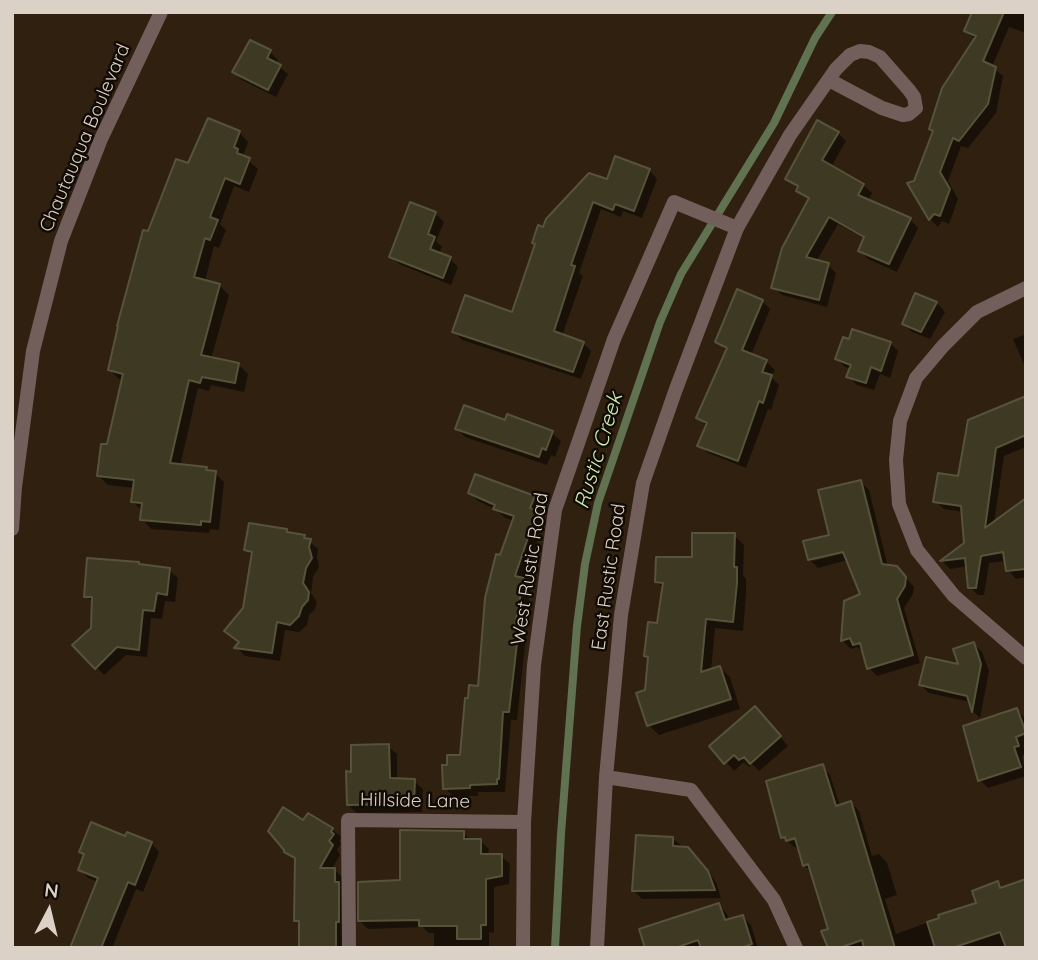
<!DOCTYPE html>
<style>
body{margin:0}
#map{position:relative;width:1038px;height:960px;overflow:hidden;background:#302010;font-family:Quicksand,sans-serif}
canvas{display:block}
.frame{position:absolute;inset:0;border:14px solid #dbd1c6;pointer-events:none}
.north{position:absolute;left:14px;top:876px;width:70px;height:70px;-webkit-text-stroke:5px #120b05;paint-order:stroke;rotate:7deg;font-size:19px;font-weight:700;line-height:28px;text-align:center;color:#dbd1c6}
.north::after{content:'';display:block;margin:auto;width:24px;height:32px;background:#dbd1c6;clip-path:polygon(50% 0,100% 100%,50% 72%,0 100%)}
</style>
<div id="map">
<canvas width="1038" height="960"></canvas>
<div class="frame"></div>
<div class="north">N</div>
</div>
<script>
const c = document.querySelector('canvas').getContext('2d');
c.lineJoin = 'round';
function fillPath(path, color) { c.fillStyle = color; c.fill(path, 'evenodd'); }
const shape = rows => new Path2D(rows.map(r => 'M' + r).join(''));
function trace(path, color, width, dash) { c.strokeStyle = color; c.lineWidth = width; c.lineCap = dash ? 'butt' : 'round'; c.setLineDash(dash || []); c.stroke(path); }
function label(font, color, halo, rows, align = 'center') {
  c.font = font + ' Quicksand,sans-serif'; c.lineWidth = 5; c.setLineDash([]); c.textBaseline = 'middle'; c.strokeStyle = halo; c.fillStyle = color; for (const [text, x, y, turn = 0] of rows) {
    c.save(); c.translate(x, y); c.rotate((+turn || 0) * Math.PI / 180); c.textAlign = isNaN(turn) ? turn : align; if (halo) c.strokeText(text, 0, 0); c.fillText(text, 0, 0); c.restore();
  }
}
const shadow = shape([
 [972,12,1026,12,1026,33,1009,27,992,67,1003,76,996,113,968,148,961,146,948,181,958,199,949,224,942,221,938,227,930,219,909,184,915,182,976,40,966,31],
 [270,52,278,60,276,64,288,74,276,97,242,80,234,72],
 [239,132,248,142,243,156,258,169,249,192,234,186,220,224,226,230,219,248,214,246,205,281,219,285,229,295,211,359,238,364,248,374,244,392,211,385,209,391,198,388,180,466,206,468,210,472,215,473,224,482,219,530,210,529,209,533,151,529,142,519,143,512,133,502,135,488,108,485,99,476,123,380,119,379,110,370,149,233,189,165],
 [838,133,846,141,831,167,863,185,872,193,868,201,910,219,918,228,897,272,868,259,860,250,865,239,838,224,816,262,828,265,836,273,827,307,782,295,773,287,810,201,787,178],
 [649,170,657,179,642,218,623,211,621,217,601,209,579,273,583,276,562,336,583,343,591,351,581,379,462,340,454,332,513,314,544,229,608,182],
 [435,213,444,222,436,241,442,247,439,254,450,259,458,267,451,285,399,264,391,256],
 [916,295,937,303,945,312,930,339,912,332,904,324],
 [762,301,770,309,751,355,766,361,775,370,771,377,779,385,771,410,768,409,746,468,708,453,699,445,707,427,699,418,727,351,717,342],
 [1026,334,1026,369,1013,339],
 [890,343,898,351,890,378,880,374,874,390,857,385,848,376,851,369,845,367,837,359],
 [1026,397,1026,447,1004,456,994,523,1026,500,1026,577,1016,579,1008,570,1006,561,989,563,984,595,978,595,970,587,968,566,950,569,943,562,966,544,963,512,944,509,935,501,960,478],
 [508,416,552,433,561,441,555,457,551,455,547,465,465,437,457,429,506,423],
 [861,482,869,490,888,567,905,577,914,587,913,594,904,608,920,663,877,676,869,668,864,652,857,647,851,649,843,641,845,602,862,595,848,560,818,568,809,559,831,536],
 [851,548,852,551,813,561,813,557],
 [470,493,534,497,542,505,538,515,544,521,524,581,531,588,523,632,526,636,517,720,511,720,505,792,478,792,478,796,453,796,445,788,462,756,479,688,501,557,514,521,504,517,495,509,478,501],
 [286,531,290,534,304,537,318,549,317,557,319,567,313,577,311,593,317,602,315,609,309,615,307,625,299,632,285,630,280,661,245,656,237,648,240,643,226,631,244,608,253,557,246,549],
 [734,535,744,545,743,575,746,579,746,594,743,631,715,628,711,671,720,668,730,677,740,709,659,735,649,725,650,659,646,655,658,625,664,589,657,582],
 [141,566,169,570,178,578,175,602,165,601,162,619,151,618,147,657,126,655,104,675,75,645,92,629,94,603,86,596],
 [974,644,982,652,989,671,980,718,973,711,970,702,929,693,920,685,960,667],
 [1017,710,1026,720,1026,744,1023,745,1026,754,1022,756,1026,776,988,788,980,780],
 [763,717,788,746,759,771,752,764,749,767,744,762,734,771,726,762],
 [388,746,397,754,397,780,414,781,423,789,422,812,357,813,348,805,353,773],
 [822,766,830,775,840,806,851,803,859,811,872,856,879,854,887,863,897,895,885,899,896,934,978,904,997,883,1003,889,1026,948,829,948,830,930,812,873,804,865,799,847,796,848,788,842,803,838,803,834,787,839,787,841,783,837],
 [303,823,332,829,341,837,339,841,341,843,337,850,340,855,331,870,335,870,343,878,343,948,301,948,301,926,296,921,296,861,286,852],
 [463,833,472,841,480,841,489,849,488,855,501,856,510,864,509,884,494,887,494,933,489,932,489,947,434,948,434,933,429,933,423,927,368,929,360,921,402,882],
 [126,838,151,843,159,852,143,892,136,889,112,948,72,948,98,882,88,878,80,870,86,856,81,851],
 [673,839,696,857,716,882,721,898,642,899,634,891],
 [719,905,727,914,730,921,743,917,751,925,758,948,647,948]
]);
const stream = shape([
 [555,948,561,834,577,626,585,564,598,503,660,322,681,274,774,123,815,38,832,12]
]);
const building = shape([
 [972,12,1004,12,983,61,996,67,988,104,959,141,953,138,940,172,950,189,940,216,934,214,929,220,907,183,914,181,933,131,929,129,942,88,976,36,964,31,972,12],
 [250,40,271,50,267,58,281,65,268,90,232,72,250,40],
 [208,118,240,131,234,147,238,149,237,153,250,158,240,184,225,178,210,217,218,220,210,240,205,238,194,277,220,284,201,355,239,363,235,383,202,377,200,383,189,380,170,463,207,467,206,470,216,471,210,522,201,521,201,525,140,520,142,503,131,502,134,480,97,476,101,444,107,444,123,374,108,370,118,326,117,326,143,230,148,231,176,159,188,163,208,118],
 [817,120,839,132,822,160,864,184,858,195,911,218,889,264,858,251,864,237,829,217,806,257,829,263,819,300,771,288,782,248,809,198,796,191,798,186,785,179,817,120],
 [615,156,650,169,634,211,615,204,613,210,593,202,571,265,575,266,554,331,584,342,573,372,452,332,465,295,512,312,535,244,532,243,538,225,543,227,546,219,589,173,607,179,615,156],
 [410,202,436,212,428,234,435,237,430,249,451,257,443,278,389,257,410,202],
 [737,289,763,300,742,350,767,360,762,372,772,375,763,403,759,401,738,461,697,446,707,423,696,418,727,348,715,342,737,289],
 [915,293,937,302,921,332,902,324,915,293],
 [852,329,891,342,881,371,871,367,866,383,846,377,851,365,835,359,843,337,849,339,852,329],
 [1026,396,1026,435,996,448,985,528,1026,498,1026,569,1006,571,1003,552,981,556,976,588,968,588,965,558,940,561,964,543,961,506,933,502,938,473,958,476,968,420,1026,396],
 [464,405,505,420,507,414,553,431,546,450,542,448,539,457,455,429,464,405],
 [475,474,535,496,530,508,537,511,515,576,524,578,515,625,519,626,509,712,503,712,499,779,497,779,497,784,470,785,470,788,443,789,442,765,447,765,447,755,460,755,465,698,468,698,469,685,478,686,485,598,496,554,500,555,514,516,493,509,495,505,468,493,475,474],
 [861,480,882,564,897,566,906,577,905,586,897,599,913,655,867,669,860,643,853,645,850,638,841,641,844,601,860,594,843,552,808,560,803,541,829,535,818,490,861,480],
 [249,523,287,529,287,532,305,535,304,538,311,539,309,547,312,558,306,568,303,583,309,592,308,600,302,607,299,616,290,625,277,622,272,653,234,648,239,642,224,631,243,608,252,552,244,550,249,523],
 [692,533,735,533,734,567,737,567,737,583,733,622,706,619,701,672,720,666,731,699,647,726,636,693,645,690,648,657,644,656,648,622,657,623,663,583,655,582,656,557,692,557,692,533],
 [87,558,139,562,139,564,170,568,167,595,157,593,154,611,143,610,139,650,117,647,95,669,72,645,91,628,92,597,84,597,87,558],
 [974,642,981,664,972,712,967,696,919,685,926,657,958,664,953,649,974,642],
 [755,706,781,736,750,764,744,757,739,760,734,755,724,764,709,746,755,706],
 [1017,708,1026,733,1016,737,1019,746,1014,747,1021,767,978,781,963,726,1017,708],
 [389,744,390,778,415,779,414,804,347,805,346,771,351,772,351,745,389,744],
 [823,764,836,806,851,801,895,948,864,948,862,940,839,948,828,948,821,931,828,929,808,864,803,866,795,838,786,841,785,837,781,838,766,781,823,764],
 [283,807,303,820,308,813,333,828,331,832,334,834,329,841,333,845,320,868,335,868,335,882,339,882,339,922,336,922,336,948,299,948,299,921,294,921,295,858,284,852,284,850,268,831,283,807],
 [91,822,125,836,127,832,152,842,135,885,128,882,101,948,70,948,98,878,78,870,84,854,79,852,91,822],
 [400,830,464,831,464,839,481,839,481,854,502,854,502,876,486,879,486,925,481,925,481,939,457,939,457,926,419,926,419,920,358,921,358,882,400,880,400,830],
 [636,835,673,837,673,846,688,847,708,871,715,890,632,891,636,835],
 [1026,879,1026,948,1006,948,1000,932,952,948,935,948,927,922,939,918,938,915,976,903,972,891,998,881,1000,888,1026,879],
 [719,903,725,920,743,915,752,944,741,948,701,948,698,940,675,948,645,948,639,929,719,903]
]);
const service = shape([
 [737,228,790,135,836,69,850,55,860,51,869,52,880,57,909,90,914,97,916,108,909,114,903,115,882,108,829,80]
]);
const minor = shape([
 [1026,288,977,312,943,346,916,378,900,421,896,460,899,504,917,550,954,596,1026,658],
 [606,777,691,790,774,900,796,948],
 [349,948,348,820,524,822],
 [523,948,524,822,534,665,555,510,614,339,674,202,737,228,676,389,643,483,621,615,606,777,597,948]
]);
const tertiary = shape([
 [12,529,15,487,33,351,61,241,101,139,161,12]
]);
const streetNames = [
 ["Chautauqua Boulevard",85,138,-67],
 ["West Rustic Road",530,569,-81],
 ["East Rustic Road",609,577,-82],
 ["Hillside Lane",415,801,1]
];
const waterNames = [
 ["Rustic Creek",599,451,-73]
];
fillPath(shadow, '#0007');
trace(stream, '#607250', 8);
fillPath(building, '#3d3922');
trace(building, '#57533b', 2);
trace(service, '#725f5b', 14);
trace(minor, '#725f5b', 14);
trace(tertiary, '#725f5b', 14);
label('19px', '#dbd1c6', '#120b05', streetNames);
label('italic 21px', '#cdedb1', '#120b05', waterNames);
</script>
